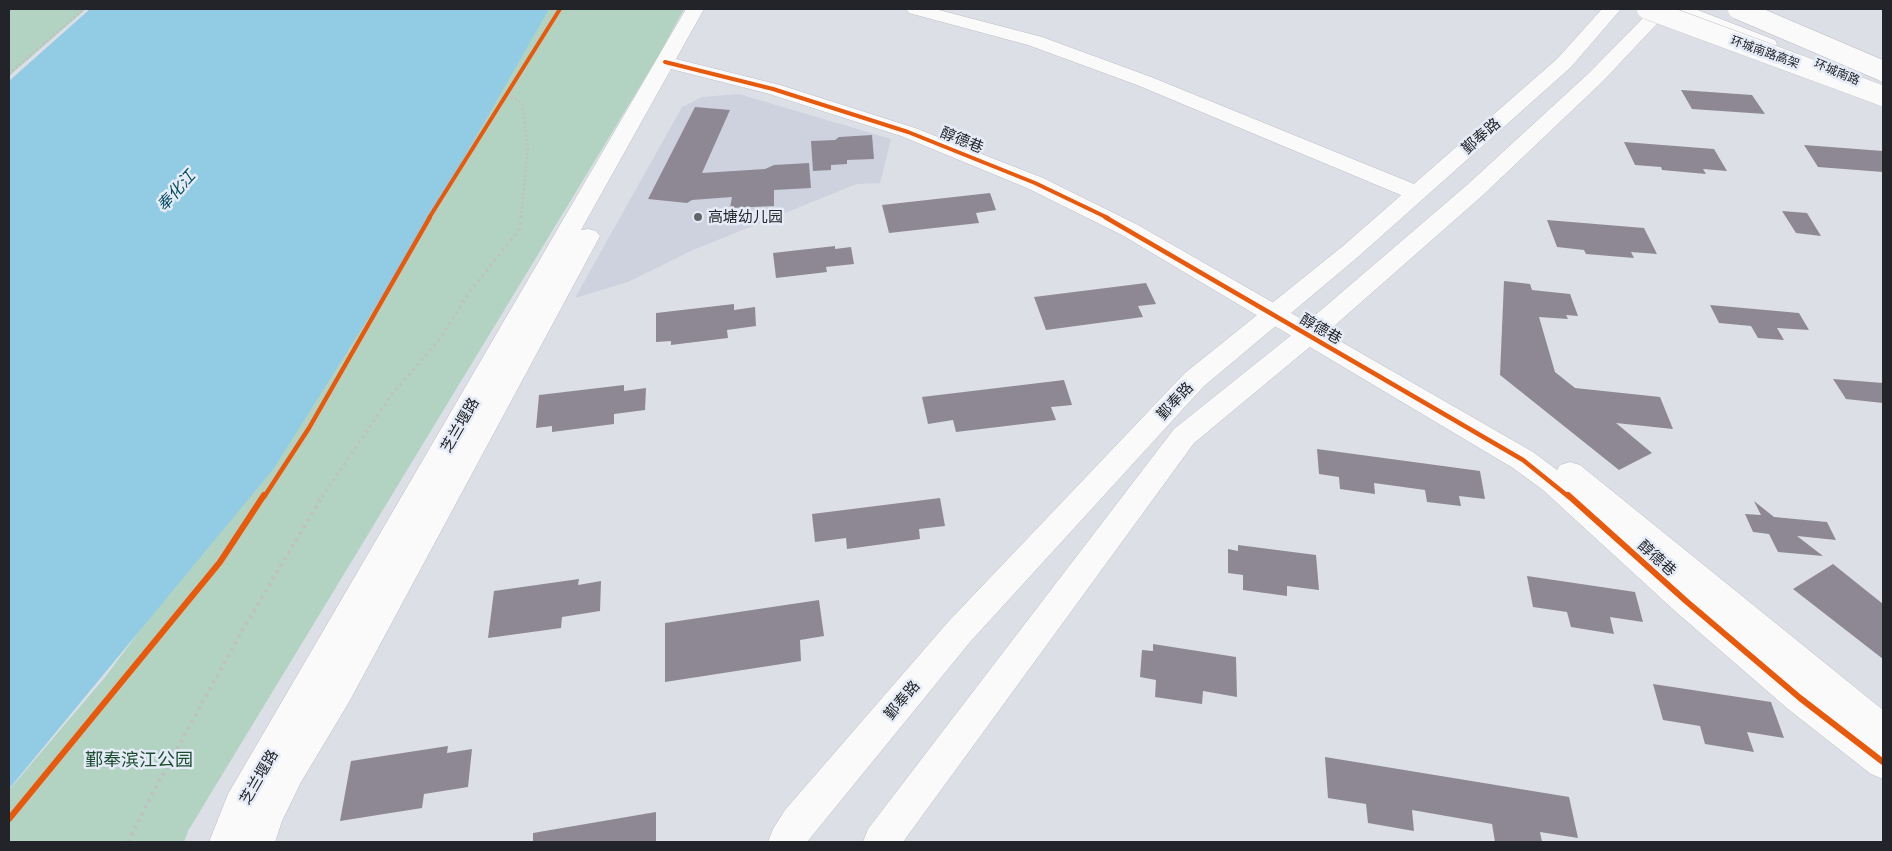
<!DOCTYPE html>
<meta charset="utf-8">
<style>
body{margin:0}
#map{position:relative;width:1892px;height:851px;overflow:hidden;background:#dddfe6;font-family:Commissioner,sans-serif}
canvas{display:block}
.frame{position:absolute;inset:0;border:10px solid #232429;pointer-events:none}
</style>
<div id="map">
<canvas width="1892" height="851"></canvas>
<div class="frame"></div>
</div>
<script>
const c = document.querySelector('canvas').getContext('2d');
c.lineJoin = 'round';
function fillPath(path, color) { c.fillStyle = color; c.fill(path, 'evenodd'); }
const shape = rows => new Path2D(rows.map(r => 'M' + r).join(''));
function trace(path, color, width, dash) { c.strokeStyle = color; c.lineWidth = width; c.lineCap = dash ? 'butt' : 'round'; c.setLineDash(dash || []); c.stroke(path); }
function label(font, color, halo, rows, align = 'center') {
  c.font = font + ' Commissioner,"Noto Sans SC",sans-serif'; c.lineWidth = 5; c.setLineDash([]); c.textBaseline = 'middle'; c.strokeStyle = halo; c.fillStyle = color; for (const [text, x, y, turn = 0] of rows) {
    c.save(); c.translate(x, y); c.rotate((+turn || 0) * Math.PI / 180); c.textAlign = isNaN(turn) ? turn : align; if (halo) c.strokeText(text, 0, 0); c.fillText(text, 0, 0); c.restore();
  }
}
const built = shape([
 [739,94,891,139,880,183,857,184,693,250,628,282,575,298,682,107,702,97]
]);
const green = shape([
 [9,9,86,9,9,76],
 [544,9,684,9,656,60,188,831,184,842,9,842,9,790,106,676,316,393]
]);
const water = shape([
 [90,9,549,9,413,247,274,468,9,789,9,81]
]);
const building = shape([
 [1681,90,1752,95,1765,114,1692,109],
 [695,107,730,110,702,173,765,169,774,165,809,163,811,188,774,190,774,206,730,208,732,197,692,200,687,203,648,199],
 [872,135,874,159,847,160,847,164,831,165,831,170,813,171,811,141,835,140,839,137],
 [1624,142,1714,149,1727,171,1703,169,1706,174,1662,170,1661,167,1635,165],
 [1804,145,1883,151,1883,172,1818,167],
 [990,193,996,210,976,213,979,223,889,233,882,205],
 [1782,211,1807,213,1821,236,1796,233],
 [1547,220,1644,228,1657,254,1631,252,1634,258,1586,254,1584,250,1557,247],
 [835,246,835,249,851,247,854,264,826,267,827,272,776,278,773,253],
 [1504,281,1530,284,1532,290,1570,294,1578,316,1566,315,1568,319,1539,317,1555,372,1575,388,1660,397,1673,429,1616,423,1652,453,1619,470,1500,375],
 [1146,283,1156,304,1138,306,1143,317,1046,330,1034,297],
 [734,304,734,310,755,307,756,326,727,330,728,338,671,345,671,341,656,342,656,313],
 [1710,305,1799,313,1809,330,1777,328,1784,340,1758,338,1751,326,1719,323],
 [1833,379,1883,383,1883,403,1846,399],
 [1064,380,1072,405,1051,407,1056,420,956,432,953,420,928,424,922,397],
 [624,385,624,391,646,388,645,410,614,414,614,424,552,432,552,426,536,428,539,395],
 [1317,449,1480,471,1485,499,1459,496,1461,506,1427,502,1425,490,1374,483,1375,494,1340,489,1339,477,1319,474],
 [940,498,945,526,919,529,920,539,847,549,846,538,815,542,812,514],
 [1754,501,1774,517,1827,522,1836,540,1797,536,1823,556,1778,552,1769,534,1753,532,1745,514,1761,515],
 [1238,545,1316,555,1319,590,1287,586,1287,596,1243,590,1243,575,1228,573,1228,549,1238,551],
 [1833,564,1883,604,1883,659,1793,589],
 [1527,576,1635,592,1643,622,1610,617,1614,634,1571,627,1567,612,1533,607],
 [579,579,578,585,601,581,600,611,562,617,561,628,488,638,494,591],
 [819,600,824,636,800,640,801,661,665,682,665,623],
 [1153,644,1236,657,1237,697,1203,691,1202,704,1155,697,1156,680,1140,677,1142,650,1153,651],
 [1653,684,1771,702,1784,738,1747,732,1754,752,1705,744,1700,726,1663,720],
 [448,746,447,753,472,749,468,787,424,794,422,808,340,821,351,761],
 [1325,757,1569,797,1578,838,1540,832,1542,842,1495,842,1492,824,1412,810,1414,831,1368,823,1366,804,1328,798],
 [656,812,656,842,533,842,533,833]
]);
const pathFar2 = shape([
 [9,74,84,9],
 [507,94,522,103,528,147,521,218]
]);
const pathFar1 = shape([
 [322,497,392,394,439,340,470,291,520,229,521,217]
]);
const path = shape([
 [128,842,150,798,238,638,323,495]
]);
const minor = shape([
 [686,9,704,9,676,59,780,85,915,128,1043,178,1138,225,1533,452,1557,470,1560,465,1570,462,1580,465,1883,710,1883,779,1871,774,1788,709,1675,611,1543,490,1513,468,1122,235,1027,188,901,136,766,93,671,69,581,230,588,229,596,231,600,236,349,702,301,782,282,821,275,842,209,842,228,794,686,9],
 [906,9,935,9,1042,37,1151,77,1424,188,1427,193,1424,198,1416,200,1408,198,1137,85,1028,45,909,13,906,9]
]);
const major = shape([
 [1602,9,1621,9,1571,67,1359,256,1203,387,970,642,807,842,768,842,773,829,785,810,948,622,1185,373,1343,246,1557,59,1602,9],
 [1652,9,1695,9,1775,40,1777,44,1775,48,1768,50,1761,48,1673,13,1670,10,1603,81,1483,195,1317,341,1194,443,903,842,863,842,868,829,1174,429,1299,329,1467,185,1589,73,1652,9]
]);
const highwayBridge = shape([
 [1647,9,1883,96],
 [1738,9,1883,71]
]);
const cyclewayFar2 = shape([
 [665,62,773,89,908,132,1035,183,1108,218],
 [429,218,560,9]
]);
const cyclewayFar1 = shape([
 [1105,217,1523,460,1569,497],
 [264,497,309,428,430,217]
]);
const cycleway = shape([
 [1568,495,1686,601,1800,698,1883,762],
 [9,819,220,562,264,495]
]);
const markers = [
 [698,217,5,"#64656b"]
];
const farStreetnames = [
 ["环城南路高架",1765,52,20],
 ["环城南路",1837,72,23]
];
const streetNames = [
 ["鄞奉路",1481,136,-41],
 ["醇德巷",962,140,22],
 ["醇德巷",1321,329,30],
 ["鄞奉路",1175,401,-47],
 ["芝兰堰路",460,425,-60],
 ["醇德巷",1657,558,42],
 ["鄞奉路",902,700,-50],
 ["芝兰堰路",259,777,-60]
];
const poiNames = [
 ["高塘幼儿园",708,217]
];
const waterNames = [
 ["奉化江",176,191,-48]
];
const nearParknames = [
 ["鄞奉滨江公园",139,760]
];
fillPath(built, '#cdd2de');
fillPath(green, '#b2d3c1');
fillPath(water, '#91cbe4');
fillPath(building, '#8e8895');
trace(minor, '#bbbdc3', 1);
trace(major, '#bbbdc3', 1);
trace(pathFar2, '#c0c0c2', 2.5, [2, 2.5]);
trace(pathFar1, '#c0c0c2', 3, [2.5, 4]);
trace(path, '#c0c0c2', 4, [3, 4.5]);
fillPath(minor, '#fafafb');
fillPath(major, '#fafafb');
trace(highwayBridge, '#bbbdc3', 21, []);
trace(highwayBridge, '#fafafb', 20);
trace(cyclewayFar2, '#e8590c', 4);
trace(cyclewayFar1, '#e8590c', 4.5);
trace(cycleway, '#e8590c', 6);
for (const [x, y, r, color] of markers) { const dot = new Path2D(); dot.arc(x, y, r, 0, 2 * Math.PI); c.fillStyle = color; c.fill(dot); trace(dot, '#e6ecf7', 2); }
label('12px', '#232429', '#e6ecf7', farStreetnames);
label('15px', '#232429', '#e6ecf7', streetNames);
label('15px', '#232429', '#e6ecf7', poiNames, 'left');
label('italic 16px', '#024d63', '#e6ecf7', waterNames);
label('18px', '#1c4d30', '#e6ecf7', nearParknames);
</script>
